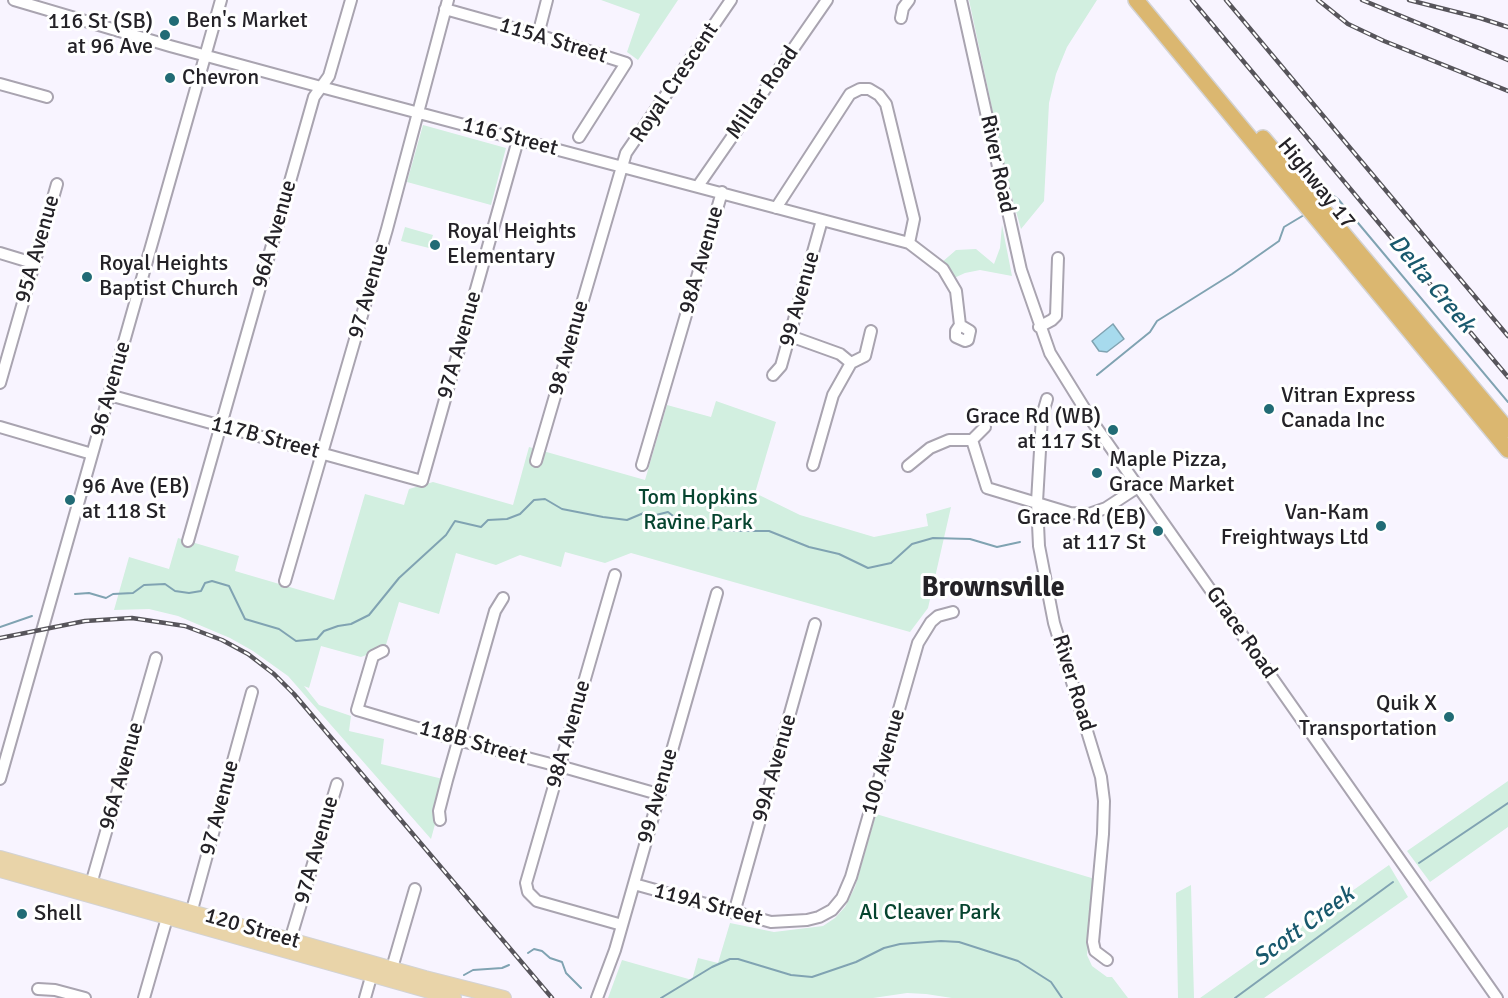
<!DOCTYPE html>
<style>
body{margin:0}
canvas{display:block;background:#f8f4ff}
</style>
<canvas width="1508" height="998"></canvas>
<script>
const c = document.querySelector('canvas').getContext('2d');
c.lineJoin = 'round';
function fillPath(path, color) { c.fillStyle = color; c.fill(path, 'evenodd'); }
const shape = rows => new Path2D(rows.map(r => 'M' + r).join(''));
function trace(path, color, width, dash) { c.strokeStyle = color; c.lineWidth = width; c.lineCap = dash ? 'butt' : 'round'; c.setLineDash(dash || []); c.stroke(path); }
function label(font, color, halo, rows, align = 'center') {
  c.font = font + ' Signika,sans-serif'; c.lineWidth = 6; c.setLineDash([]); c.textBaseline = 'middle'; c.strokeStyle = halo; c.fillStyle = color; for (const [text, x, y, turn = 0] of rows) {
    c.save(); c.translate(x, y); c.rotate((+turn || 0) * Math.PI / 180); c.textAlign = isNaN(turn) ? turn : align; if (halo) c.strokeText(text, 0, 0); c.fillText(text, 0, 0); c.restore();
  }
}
const green = shape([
 [601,0,678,0,638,60,627,52,640,14],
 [969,0,1097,0,1067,47,1056,74,1049,103,1044,201,1021,229,1008,183],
 [423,125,506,148,491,205,407,182],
 [1002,225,1012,276,980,270,965,273,954,278,941,263,956,250,976,249,994,264,1000,248],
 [405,227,433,235,429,248,401,241],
 [716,401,776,422,755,493,800,515,874,537,928,526,926,514,951,507,928,608,910,632,631,553,605,563,565,552,561,567,520,555,496,565,456,553,439,614,399,602,385,648,361,657,321,646,309,688,304,686,319,705,351,716,349,731,384,739,381,764,447,780,431,839,288,676,253,651,230,638,178,616,149,609,114,610,129,557,169,569,178,538,239,556,235,571,334,600,365,494,404,505,409,489,433,482,513,505,529,447,645,480,667,405,711,417],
 [1508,781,1508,827,1430,882,1407,851],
 [876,814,1095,879,1087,955,1092,966,1107,977,1112,977,1128,998,952,998,926,994,907,993,873,998,608,998,622,960,692,980,698,958,718,963,730,923,774,932,823,926,835,918,845,907,855,887],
 [1389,865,1408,897,1264,998,1200,998],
 [1191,885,1194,998,1178,998,1176,893]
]);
const water = shape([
 [1113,324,1124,339,1107,352,1099,351,1092,341,1113,324]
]);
const stream = shape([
 [1325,202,1334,196,1338,199,1508,402],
 [1097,375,1150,332,1157,321,1232,274,1279,241,1284,227,1304,215],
 [75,594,89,593,106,598,113,594,133,593,144,585,165,584,175,591,189,593,201,591,205,583,212,581,229,586,245,619,279,629,296,641,317,639,324,631,338,626,351,624,369,615,399,578,446,535,455,521,481,527,488,520,507,519,520,514,534,500,545,499,562,509,603,517,627,520,646,512,656,515,668,512,686,526,735,531,769,531,809,547,839,554,868,568,891,563,912,544,933,538,970,539,997,547,1020,542],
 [0,627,32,616],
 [1419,863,1508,803],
 [528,953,534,949,542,951,550,958,562,962,566,973,581,988],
 [464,975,473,970,502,968,509,965],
 [661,998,712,967,730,959,738,959,791,975,812,977,856,962,884,948,900,944,941,941,959,942,1018,961,1051,982,1062,998],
 [1235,998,1393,882]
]);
const minor = shape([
 [14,0,170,46,321,87,909,243,943,269,956,291,960,325,956,331,956,337,965,341,968,340,970,331,960,325],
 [961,0,1021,270,1050,353,1094,424,1497,998],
 [445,9,538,35,626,63,579,137],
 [901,18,903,8,909,0],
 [538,35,547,0],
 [0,84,47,97],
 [698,186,827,0],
 [776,208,850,94,860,89,869,89,879,95,886,104,914,219,909,243],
 [0,253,33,263],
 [1039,327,1052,320,1056,316,1058,258],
 [790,336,840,354,851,363,865,356,871,331],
 [773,375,781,366,822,220],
 [0,383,57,184],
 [109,395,422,481,518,140],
 [1047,399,1042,416,1037,502,1039,546,1054,623,1101,777,1104,801,1103,834,1093,942,1095,951,1107,960],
 [0,427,92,454],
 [972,440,985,427],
 [536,461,626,153,731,0],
 [642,465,722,192],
 [813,465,833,395,851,363],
 [908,466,930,448,949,440,972,440,987,488,1070,513,1089,514,1106,508,1138,487],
 [188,541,314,97,329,76,351,0],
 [615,575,526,883,528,892,537,901,622,925],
 [285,581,387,229,448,0],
 [383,651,373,656,357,710,458,740,570,769,658,794],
 [0,779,221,0],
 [440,820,439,811,447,780,495,611,503,598],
 [634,884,771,922,807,920,819,917,832,910,842,898,851,877,918,643,931,622,938,616,953,612],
 [89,891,156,658],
 [734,913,815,624],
 [190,917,252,692],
 [288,947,337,784],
 [392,968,415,889],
 [38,989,55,990,85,998],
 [144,998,167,918],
 [365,998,373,970],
 [597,998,615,950,717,593]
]);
const major = shape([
 [0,858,425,978,504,998],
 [0,870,454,998]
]);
const highway = shape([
 [1136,0,1508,450],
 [1263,138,1508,430]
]);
const rail = shape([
 [1192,0,1508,377],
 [1226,0,1508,336],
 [1318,0,1348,24,1384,41,1508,91],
 [1362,0,1508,60],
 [1409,0,1480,18,1508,27],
 [0,638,85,621,132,618,185,626,222,640,248,654,274,674,294,694,552,998]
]);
const markers = [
 [174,21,6,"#216b75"],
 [165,35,6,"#216b75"],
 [170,78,6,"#216b75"],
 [435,245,6,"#216b75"],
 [87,277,6,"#216b75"],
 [1269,409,6,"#216b75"],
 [1113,430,6,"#216b75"],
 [1097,473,6,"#216b75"],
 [70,500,6,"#216b75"],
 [1381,526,6,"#216b75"],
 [1158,531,6,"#216b75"],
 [1449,717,6,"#216b75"],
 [22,914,6,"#216b75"]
];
const poiNames = [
 ["Ben's Market",186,21],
 ["116 St (SB)",153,22,"right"],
 ["at 96 Ave",153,47,"right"],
 ["Chevron",182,78],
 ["Royal Heights",447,232],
 ["Elementary",447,257],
 ["Royal Heights",99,264],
 ["Baptist Church",99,289],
 ["Vitran Express",1281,396],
 ["Canada Inc",1281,421],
 ["Grace Rd (WB)",1101,417,"right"],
 ["at 117 St",1101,442,"right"],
 ["Maple Pizza,",1109,460],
 ["Grace Market",1109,485],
 ["96 Ave (EB)",82,487],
 ["at 118 St",82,512],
 ["Van-Kam",1369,513,"right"],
 ["Freightways Ltd",1369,538,"right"],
 ["Grace Rd (EB)",1146,518,"right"],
 ["at 117 St",1146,543,"right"],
 ["Quik X",1437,704,"right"],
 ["Transportation",1437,729,"right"],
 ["Shell",34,914]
];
const streetNames = [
 ["115A Street",553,41,17],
 ["Royal Crescent",675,83,-56],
 ["Millar Road",763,93,-55],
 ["116 Street",510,137,15],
 ["River Road",997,164,78],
 ["Highway 17",1316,184,51],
 ["96A Avenue",275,234,-74],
 ["95A Avenue",38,249,-74],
 ["98A Avenue",702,260,-74],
 ["97 Avenue",369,291,-74],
 ["99 Avenue",800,299,-74],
 ["97A Avenue",460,345,-74],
 ["98 Avenue",569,348,-74],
 ["96 Avenue",111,389,-74],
 ["117B Street",265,438,15],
 ["Grace Road",1241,633,55],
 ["River Road",1073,683,73],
 ["98A Avenue",569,734,-74],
 ["118B Street",473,743,16],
 ["100 Avenue",884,762,-74],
 ["99A Avenue",775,768,-74],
 ["96A Avenue",122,776,-74],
 ["99 Avenue",658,796,-74],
 ["97 Avenue",220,808,-75],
 ["97A Avenue",317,850,-74],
 ["119A Street",708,905,15],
 ["120 Street",252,929,16]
];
const parkNames = [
 ["Tom Hopkins",698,498],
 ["Ravine Park",698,523],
 ["Al Cleaver Park",930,913]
];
const waterNames = [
 ["Delta Creek",1431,284,50],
 ["Scott Creek",1304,927,-36]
];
const districtNames = [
 ["Brownsville",993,589]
];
fillPath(green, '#d2efe0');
fillPath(water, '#a7daed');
trace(water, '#80a3b2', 1.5);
trace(stream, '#80a3b2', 2);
trace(minor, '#a9a4b0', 14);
trace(major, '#d3d3d4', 16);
trace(highway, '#d3d3d4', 18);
trace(minor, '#fff', 10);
trace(major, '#e9d4a9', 14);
trace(highway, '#dbb770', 15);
trace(rail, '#57555b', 4.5);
trace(rail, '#fff', 2, [7]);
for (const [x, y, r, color] of markers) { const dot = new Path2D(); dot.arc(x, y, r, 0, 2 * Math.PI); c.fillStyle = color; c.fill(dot); trace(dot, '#fff', 2); }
label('22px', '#242227', '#fff', poiNames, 'left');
label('22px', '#242227', '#fff', streetNames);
label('22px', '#06442f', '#fff', parkNames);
label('italic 24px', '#19596d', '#fff', waterNames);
label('bold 28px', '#242227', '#fff', districtNames);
</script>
